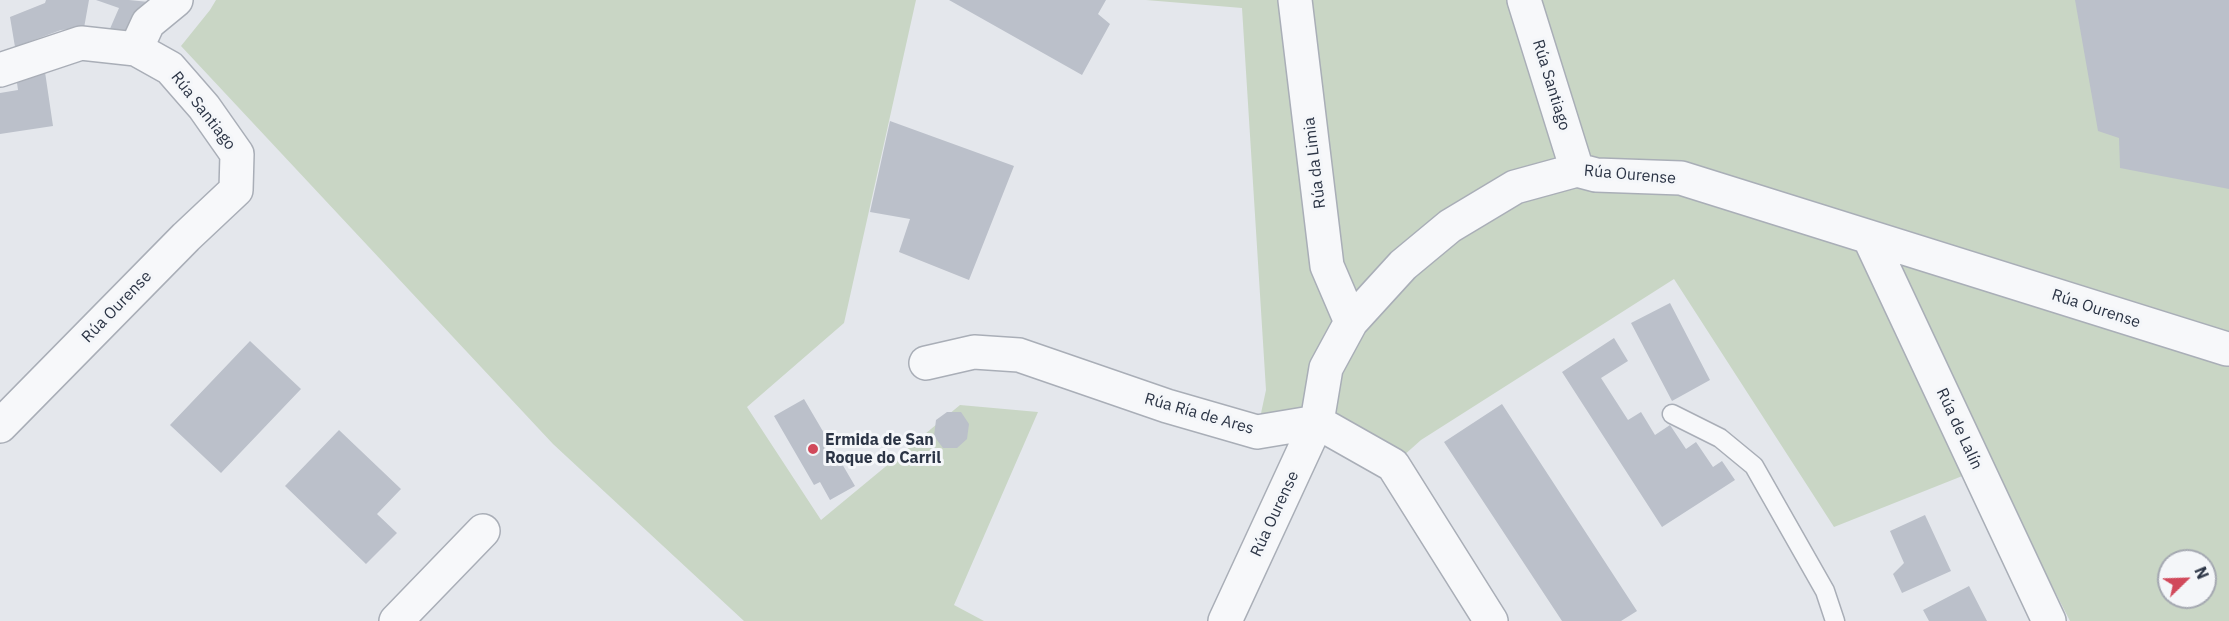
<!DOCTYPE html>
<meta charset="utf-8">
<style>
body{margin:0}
#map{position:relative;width:2229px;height:621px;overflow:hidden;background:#e4e7ec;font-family:"IBM Plex Sans",sans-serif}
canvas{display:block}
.north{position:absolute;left:2157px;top:549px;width:60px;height:60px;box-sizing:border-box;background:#f4f6f9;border:2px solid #a4a8b1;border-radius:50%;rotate:67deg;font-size:16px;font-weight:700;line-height:24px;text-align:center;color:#2b3445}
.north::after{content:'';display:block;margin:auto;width:21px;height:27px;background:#d1495b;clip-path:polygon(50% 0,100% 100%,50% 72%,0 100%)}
</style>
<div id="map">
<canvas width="2229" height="621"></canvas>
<div class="north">N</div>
</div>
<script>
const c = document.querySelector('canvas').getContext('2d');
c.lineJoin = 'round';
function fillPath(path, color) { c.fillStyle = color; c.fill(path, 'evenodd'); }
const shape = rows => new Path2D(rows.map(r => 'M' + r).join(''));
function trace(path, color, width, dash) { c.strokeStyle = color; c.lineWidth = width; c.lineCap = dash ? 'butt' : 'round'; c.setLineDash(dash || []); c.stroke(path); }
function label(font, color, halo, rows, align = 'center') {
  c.font = font + ' "IBM Plex Sans",sans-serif'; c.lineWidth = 6; c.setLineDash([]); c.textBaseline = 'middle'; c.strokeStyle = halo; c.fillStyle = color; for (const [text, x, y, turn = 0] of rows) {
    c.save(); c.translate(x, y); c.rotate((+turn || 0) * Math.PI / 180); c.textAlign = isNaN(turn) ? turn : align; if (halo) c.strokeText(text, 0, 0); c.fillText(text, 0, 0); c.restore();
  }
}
const green = shape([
 [216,0,916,0,844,323,747,407,821,520,960,405,1038,412,954,605,984,621,744,621,553,444,181,46,210,10],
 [1146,0,2229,0,2229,621,2070,621,1990,465,1834,527,1674,279,1421,440,1393,465,1317,422,1257,432,1266,390,1242,8],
 [2169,561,2205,561,2205,597,2169,597]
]);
const building = shape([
 [46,0,89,0,84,28,61,30,15,47,10,17,45,3],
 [96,0,129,0,149,2,126,36,109,31,119,8],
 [949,0,1106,0,1098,14,1110,24,1082,75],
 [2075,0,2229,0,2229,189,2120,168,2119,138,2098,131],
 [45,72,53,126,0,134,0,93,18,90,16,76],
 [890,121,1014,166,969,280,899,252,910,219,870,212],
 [1670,303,1710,380,1672,401,1631,323],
 [1614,338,1628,361,1601,378,1628,420,1641,412,1655,435,1670,425,1686,449,1696,442,1713,467,1722,461,1735,480,1662,527,1562,372],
 [250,341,301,389,221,473,170,425],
 [804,399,855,486,830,500,820,482,814,485,774,416],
 [1502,404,1637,611,1621,621,1562,621,1444,442],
 [947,412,961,412,969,424,967,439,957,448,943,448,934,436,936,420],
 [339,430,401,489,377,514,397,533,366,564,285,486],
 [1925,515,1951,571,1902,593,1893,574,1904,563,1890,531],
 [1969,586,1987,621,1929,621,1923,610]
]);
const service = shape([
 [1672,414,1720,438,1754,466,1825,591,1835,621]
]);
const minor = shape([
 [1295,0,1327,266,1351,322],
 [1524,0,1577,170],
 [136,49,148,23,176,0],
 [0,70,81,43,136,49,170,68,204,107,237,154,236,190,186,237,0,426],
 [1869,237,2049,621],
 [926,363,974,352,1019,355,1167,406,1257,432,1317,422,1393,465,1491,621],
 [396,621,483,531],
 [1225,621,1317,422,1326,368,1351,322,1403,265,1450,226,1515,187,1577,170,1596,175,1681,178,2227,349]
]);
const markers = [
 [813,449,6,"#d1495b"]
];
const streetNames = [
 ["Rúa Santiago",1551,85,73],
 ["Rúa Santiago",203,111,52],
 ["Rúa da Limia",1315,163,-97],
 ["Rúa Ourense",1630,175,5],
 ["Rúa Ourense",117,307,-46],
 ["Rúa Ourense",2096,309,18],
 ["Rúa Ría de Ares",1199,414,16],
 ["Rúa de Lalín",1959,429,65],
 ["Rúa Ourense",1275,514,-65]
];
const poiNames = [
 ["Ermida de San",825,440],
 ["Roque do Carril",825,458]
];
fillPath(green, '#c9d6c5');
fillPath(building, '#bbc0ca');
trace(service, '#a9aeb7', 21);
trace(minor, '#a9aeb7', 36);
trace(service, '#f7f8fa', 18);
trace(minor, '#f7f8fa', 33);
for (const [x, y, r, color] of markers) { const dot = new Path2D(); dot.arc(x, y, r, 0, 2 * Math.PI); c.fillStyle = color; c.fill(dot); trace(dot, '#f4f6f9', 2); }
label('16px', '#2b3445', '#f4f6f9', streetNames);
label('bold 16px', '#2b3445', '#f4f6f9', poiNames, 'left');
</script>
